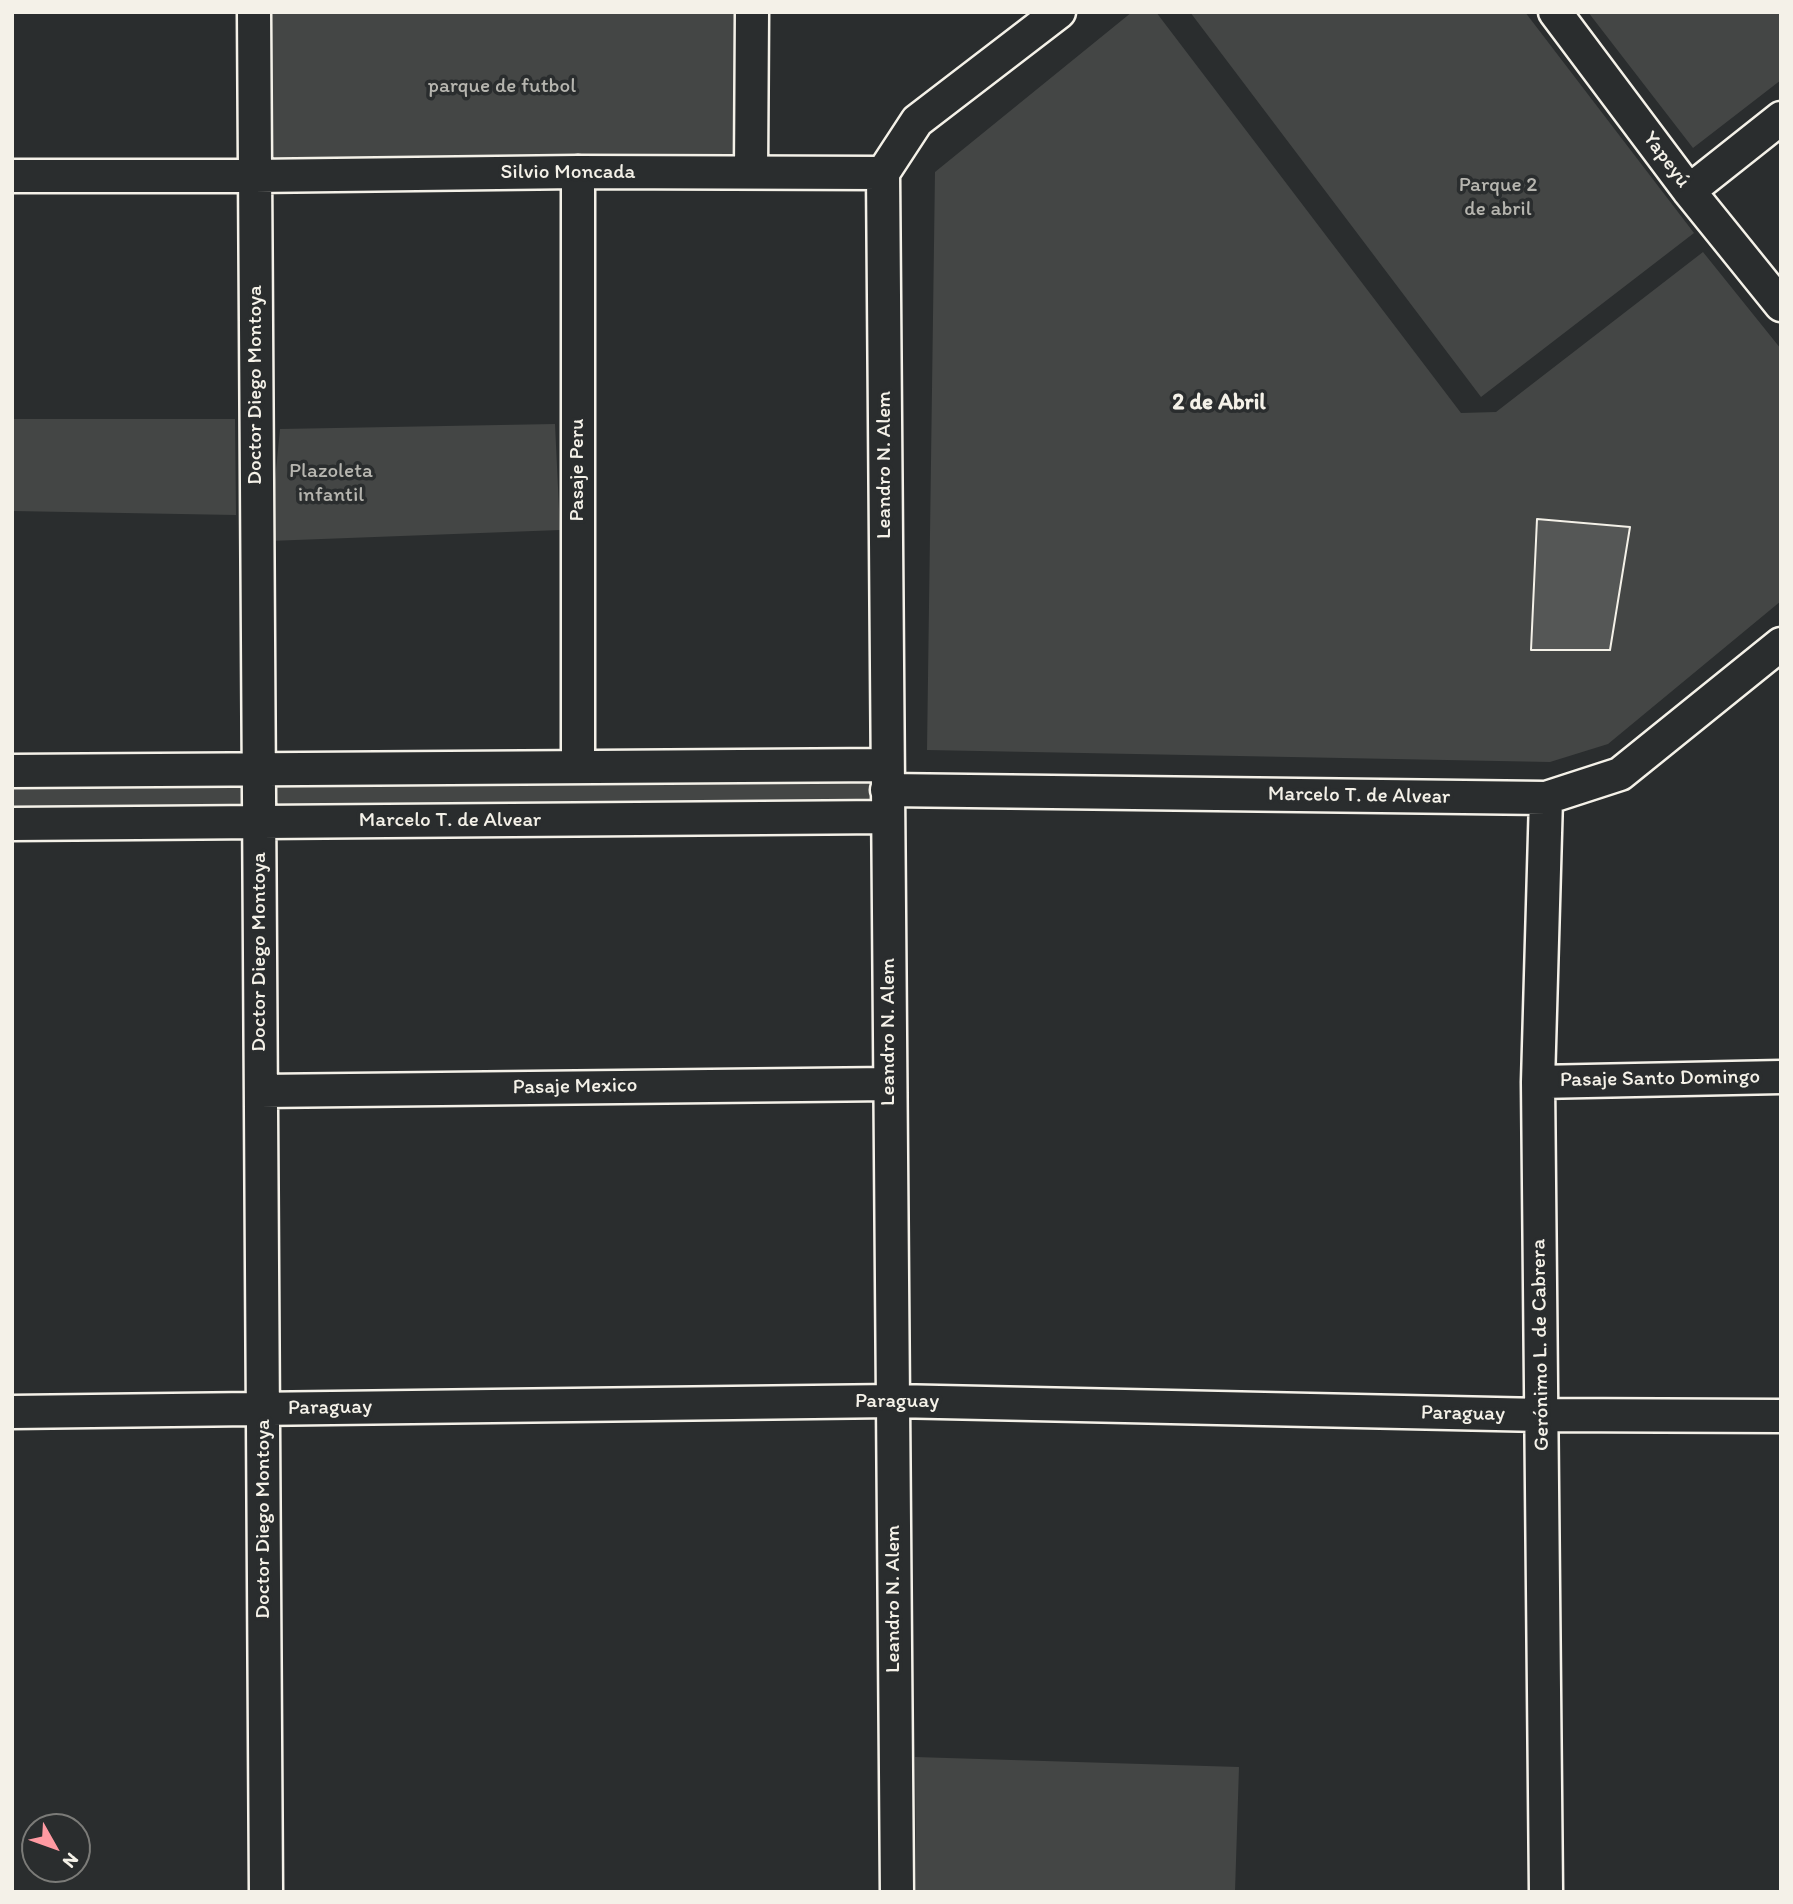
<!DOCTYPE html>
<meta charset="utf-8">
<style>
body{margin:0}
#map{position:relative;width:1793px;height:1904px;overflow:hidden;background:#2a2d2e;font-family:Itim,sans-serif}
canvas{display:block}
.frame{position:absolute;inset:0;border:14px solid #f4f1e8;pointer-events:none}
.north{position:absolute;left:21px;top:1813px;width:70px;height:70px;box-sizing:border-box;background:#2a2d2e;border:2px solid #7b7b78;border-radius:50%;rotate:130deg;font-size:19px;font-weight:700;line-height:28px;text-align:center;color:#f4f1e8}
.north::after{content:'';display:block;margin:auto;width:24px;height:32px;background:#ff9aa2;clip-path:polygon(50% 0,100% 100%,50% 72%,0 100%)}
</style>
<div id="map">
<canvas width="1793" height="1904"></canvas>
<div class="frame"></div>
<div class="north">N</div>
</div>
<script>
const c = document.querySelector('canvas').getContext('2d');
c.lineJoin = 'round';
function fillPath(path, color) { c.fillStyle = color; c.fill(path, 'evenodd'); }
const shape = rows => new Path2D(rows.map(r => 'M' + r).join(''));
function trace(path, color, width, dash) { c.strokeStyle = color; c.lineWidth = width; c.lineCap = dash ? 'butt' : 'round'; c.setLineDash(dash || []); c.stroke(path); }
function label(font, color, halo, rows, align = 'center') {
  c.font = font + ' Itim,sans-serif'; c.lineWidth = 7; c.setLineDash([]); c.textBaseline = 'middle'; c.strokeStyle = halo; c.fillStyle = color; for (const [text, x, y, turn = 0] of rows) {
    c.save(); c.translate(x, y); c.rotate((+turn || 0) * Math.PI / 180); c.textAlign = isNaN(turn) ? turn : align; if (halo) c.strokeText(text, 0, 0); c.fillText(text, 0, 0); c.restore();
  }
}
const green = shape([
 [265,12,739,12,739,162,265,162],
 [1132,12,1156,12,1461,413,1496,412,1703,252,1781,349,1781,601,1608,744,1550,762,927,750,935,172],
 [1190,12,1525,12,1694,233,1481,397],
 [1588,12,1781,12,1781,80,1693,148],
 [12,419,235,419,236,515,12,511],
 [555,424,560,530,269,541,280,429],
 [890,772,891,800,273,805,271,778],
 [250,779,251,808,12,810,12,782],
 [915,1757,1239,1767,1235,1892,916,1892]
]);
const building = shape([
 [1537,519,1630,527,1610,650,1531,650,1537,519]
]);
const street = shape([
 [254,12,266,1892],
 [1555,12,1689,191,1781,305],
 [578,172,578,767],
 [751,172,752,12],
 [883,173,897,1892],
 [883,173,917,121,1059,12],
 [12,176,255,176,578,172,883,173],
 [1689,191,1781,118],
 [12,771,887,765],
 [887,790,1546,798,1620,774,1781,644],
 [12,824,888,817],
 [1538,1082,1781,1077],
 [261,1091,890,1084],
 [12,1412,893,1401,1542,1415,1781,1416],
 [1546,1892,1538,1082,1546,798]
]);
const parkNames = [
 ["parque de futbol",502,87],
 ["Parque 2",1498,186],
 ["de abril",1498,210],
 ["Plazoleta",331,472],
 ["infantil",331,496]
];
const streetNames = [
 ["Yapeyú",1666,160,53],
 ["Silvio Moncada",568,173],
 ["Doctor Diego Montoya",256,385,-90],
 ["Leandro N. Alem",885,465,-90],
 ["Pasaje Peru",578,470,-90],
 ["Marcelo T. de Alvear",1359,796,1],
 ["Marcelo T. de Alvear",450,821],
 ["Doctor Diego Montoya",260,952,-90],
 ["Leandro N. Alem",889,1032,-90],
 ["Pasaje Santo Domingo",1660,1079,-1],
 ["Pasaje Mexico",575,1087,-1],
 ["Gerónimo L. de Cabrera",1541,1345,-91],
 ["Paraguay",897,1402],
 ["Paraguay",330,1408,-1],
 ["Paraguay",1463,1414,1],
 ["Doctor Diego Montoya",264,1519,-90],
 ["Leandro N. Alem",894,1599,-90]
];
const neighbourhoodNames = [
 ["2 de Abril",1219,403]
];
fillPath(green, '#444645');
fillPath(building, '#555756');
trace(building, '#f4f1e8', 2);
trace(street, '#f4f1e8', 37);
trace(street, '#2a2d2e', 32);
label('21px', '#b6b5af', '#2a2d2e', parkNames);
label('21px', '#f4f1e8', '#2a2d2e', streetNames);
label('bold 23px', '#f4f1e8', '#2a2d2e', neighbourhoodNames);
</script>
